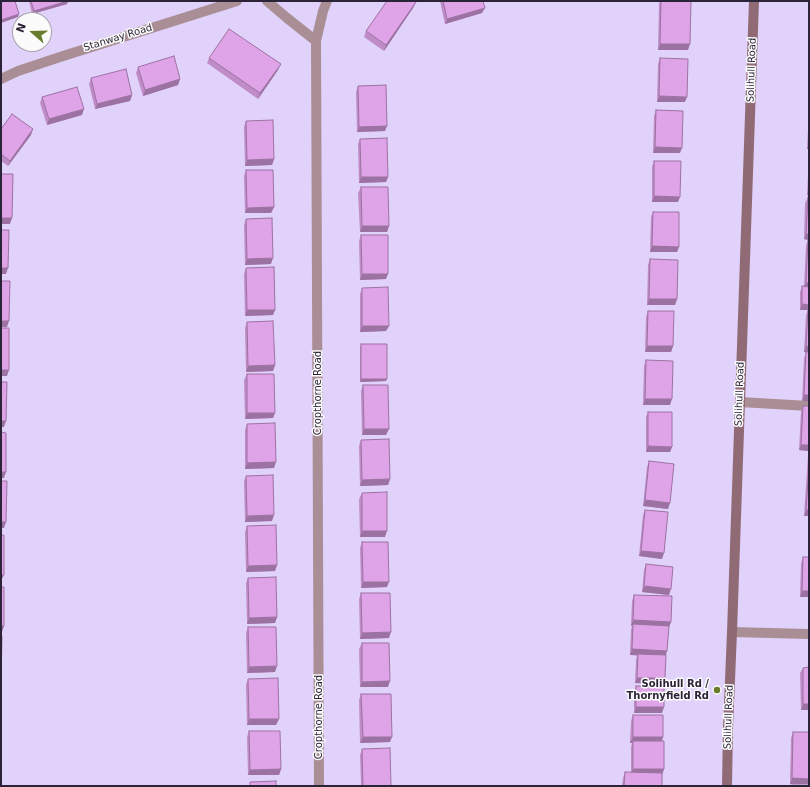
<!DOCTYPE html>
<style>
body{margin:0}
#map{position:relative;width:810px;height:787px;overflow:hidden;background:#e1d2fb;font-family:"DejaVu Sans",sans-serif}
canvas{display:block}
.frame{position:absolute;inset:0;border:2px solid #2b2337;pointer-events:none}
.north{position:absolute;left:12px;top:12px;width:40px;height:40px;box-sizing:border-box;background:#fbfbfb;border:1px solid #a8a5ad;border-radius:50%;rotate:290deg;font-size:11px;font-weight:700;line-height:16px;text-align:center;color:#2b2337}
.north::after{content:'';display:block;margin:auto;width:14px;height:18px;background:#687c2c;clip-path:polygon(50% 0,100% 100%,50% 72%,0 100%)}
</style>
<div id="map">
<canvas width="810" height="787"></canvas>
<div class="frame"></div>
<div class="north">N</div>
</div>
<script>
const c = document.querySelector('canvas').getContext('2d');
c.lineJoin = 'round';
const shape = rows => new Path2D(rows.map(r => 'M' + r).join(''));
function trace(path, color, width, dash) { c.strokeStyle = color; c.lineWidth = width; c.lineCap = dash ? 'butt' : 'round'; c.setLineDash(dash || []); c.stroke(path); }
function fillPath(path, color) { c.fillStyle = color; c.fill(path, 'evenodd'); }
function label(font, color, halo, rows, align = 'center') {
  c.font = font + ' "DejaVu Sans",sans-serif'; c.lineWidth = 3; c.setLineDash([]); c.textBaseline = 'middle'; c.strokeStyle = halo; c.fillStyle = color; for (const [text, x, y, turn = 0] of rows) {
    c.save(); c.translate(x, y); c.rotate((+turn || 0) * Math.PI / 180); c.textAlign = isNaN(turn) ? turn : align; if (halo) c.strokeText(text, 0, 0); c.fillText(text, 0, 0); c.restore();
  }
}
const lane = shape([
 [740,402,809,406]
]);
const street = shape([
 [267,1,287,18,316,41],
 [1,79,18,71,60,57,237,1],
 [732,632,809,634],
 [319,786,316,41,323,11,327,1]
]);
const secondary = shape([
 [727,786,728,728,732,632,754,1]
]);
const wall = shape([
 [29,1,68,1,67,4,32,14],
 [440,1,483,1,482,13,445,24],
 [660,1,691,1,688,50,658,50,659,4],
 [416,2,413,8,384,51,364,37,366,31],
 [209,58,278,70,258,99,207,63],
 [660,58,685,102,657,102,658,64],
 [138,67,180,79,178,85,143,96,136,73],
 [91,78,132,95,130,101,95,109,89,84],
 [358,86,385,131,357,132,356,92],
 [42,97,82,115,47,125,40,103],
 [656,110,680,153,653,153,654,116],
 [809,110,809,149,807,149],
 [246,121,274,159,272,165,245,166,244,127],
 [1,129,31,135,8,166,1,161],
 [360,139,388,177,386,182,359,183,358,144],
 [809,155,809,195,807,195],
 [654,161,678,202,652,202,652,167],
 [246,170,274,207,271,213,245,213,244,176],
 [361,187,389,226,387,232,360,232,358,193],
 [808,197,809,352,804,352,806,315,808,310,800,310,800,292,802,286,804,287,806,245,808,240,804,239,805,203],
 [653,212,679,247,677,252,650,252,651,217],
 [246,219,271,264,245,265,244,225],
 [361,235,386,279,360,280,359,241],
 [650,259,677,299,675,305,647,305,648,265],
 [246,268,275,310,273,315,245,316,244,274],
 [362,288,389,326,386,331,360,332,360,294],
 [648,311,673,346,671,352,645,352,646,317],
 [247,322,275,365,273,371,246,372,245,328],
 [361,344,386,381,360,382,360,347],
 [806,352,809,352,809,401,802,401,804,358],
 [646,360,670,405,643,405,644,366],
 [247,374,275,413,273,418,245,419,244,380],
 [363,385,386,435,362,435,361,391],
 [803,406,809,451,799,450,801,411],
 [648,412,672,447,670,452,646,452,646,417],
 [247,424,274,468,245,469,245,430],
 [361,440,390,479,388,485,360,486,359,446],
 [809,452,809,516,804,516,808,455],
 [649,461,668,509,643,506,647,467],
 [246,476,272,521,245,522,244,481],
 [362,493,385,537,360,537,359,499],
 [645,510,662,559,639,556,643,515],
 [247,526,277,565,275,571,246,572,245,532],
 [362,542,387,587,361,588,360,548],
 [803,557,809,597,800,597,801,563],
 [646,564,669,595,642,592,644,570],
 [248,578,277,617,275,623,247,624,246,583],
 [361,593,389,638,360,639,359,599],
 [634,595,671,622,669,627,666,656,665,678,663,684,635,683,636,660,637,655,630,655,631,630,632,626,631,626,632,601],
 [248,627,275,672,247,673,246,633],
 [362,643,388,687,360,687,359,649],
 [809,667,809,710,801,710,800,673,803,668],
 [248,679,276,725,247,725,246,685],
 [636,686,662,713,634,713,634,692],
 [361,694,390,742,360,743,359,700],
 [633,715,663,737,662,741,664,769,662,775,662,786,622,786,623,778,625,772,631,772,631,747,632,743,630,743,631,721],
 [249,731,281,769,279,775,248,775,247,737],
 [793,732,809,732,809,784,790,784,791,738],
 [362,749,391,786,361,786,360,755]
]);
const shadedWall = shape([
 [68,1,67,4,32,14,34,11],
 [416,2,413,8,384,51,386,45],
 [485,8,482,13,445,24,447,19],
 [19,14,18,17,1,23,1,20],
 [660,44,690,44,688,50,658,50],
 [281,64,278,70,258,99,260,93],
 [180,79,178,85,143,96,145,90],
 [132,95,130,101,95,109,97,104],
 [659,96,687,97,685,102,657,102],
 [84,109,82,115,47,125,49,119],
 [387,126,385,131,357,132,359,127],
 [33,129,31,135,8,166,10,161],
 [809,143,809,149,807,149],
 [655,147,682,148,680,153,653,153],
 [274,159,272,165,245,166,247,160],
 [361,177,388,177,386,182,359,183],
 [809,189,809,195,807,195],
 [654,196,680,197,678,202,652,202],
 [274,207,271,213,245,213,247,208],
 [1,218,12,218,10,224,1,224],
 [362,226,389,226,387,232,360,232],
 [806,234,809,234,809,240,804,239],
 [652,246,679,247,677,252,650,252],
 [273,258,271,264,245,265,247,259],
 [1,268,8,268,6,274,1,274],
 [362,274,388,274,386,279,360,280],
 [806,283,809,283,809,289,803,288],
 [649,299,677,299,675,305,647,305],
 [802,304,809,305,809,310,808,309,808,310,800,310],
 [247,310,275,310,273,315,245,316],
 [1,321,9,321,7,327,1,327],
 [362,326,389,326,386,331,360,332],
 [647,346,673,346,671,352,645,352],
 [806,346,809,347,809,352,804,352],
 [275,365,273,371,246,372,248,366],
 [1,370,9,370,7,376,1,376],
 [361,379,387,379,386,381,360,382],
 [804,395,809,395,809,401,802,401],
 [645,399,672,399,670,405,643,405],
 [247,413,275,413,273,418,245,419],
 [1,421,6,421,4,427,1,427],
 [364,429,389,429,386,435,362,435],
 [801,445,809,445,809,451,799,450],
 [648,446,672,447,670,452,646,452],
 [276,462,274,468,245,469,247,463],
 [1,472,6,472,4,478,1,478],
 [390,479,388,485,360,486,362,480],
 [645,500,670,503,668,509,643,506],
 [806,510,809,510,809,516,804,516],
 [274,515,272,521,245,522,247,516],
 [1,522,6,522,4,528,1,528],
 [362,531,387,531,385,537,360,537],
 [641,551,664,553,662,559,639,556],
 [277,565,275,571,246,572,248,566],
 [1,575,4,575,1,581],
 [363,582,389,582,387,587,361,588],
 [644,586,671,589,669,595,642,592],
 [802,591,809,591,809,597,800,597],
 [277,617,275,623,247,624,249,618],
 [633,620,671,622,669,627,633,624,632,626,631,626],
 [1,626,4,626,2,632,1,632],
 [391,632,389,638,360,639,362,633],
 [632,649,667,651,665,657,630,655],
 [277,666,275,672,247,673,249,667],
 [637,678,665,678,663,684,635,683],
 [390,681,388,687,360,687,362,682],
 [803,704,809,704,809,710,801,710],
 [636,707,664,707,662,713,634,713],
 [249,719,279,719,276,725,247,725],
 [363,737,392,737,390,742,360,743],
 [633,737,663,737,661,743,633,741,632,743,630,743],
 [281,769,279,775,248,775,250,770],
 [633,769,664,769,662,775,630,775],
 [792,778,809,779,809,784,790,784]
]);
const building = shape([
 [1,1,15,1,19,14,1,20,1,1],
 [31,1,68,1,34,11,31,1],
 [387,1,414,1,416,2,386,45,366,31,387,1],
 [443,1,483,1,485,8,447,19,443,1],
 [661,1,691,1,690,44,660,44,661,1],
 [229,29,281,64,260,93,209,58,229,29],
 [174,56,180,79,145,90,138,67,174,56],
 [660,58,688,59,687,97,659,96,660,58],
 [126,69,132,95,97,104,91,78,126,69],
 [386,85,387,126,359,127,358,86,386,85],
 [77,87,84,109,49,119,42,97,77,87],
 [656,110,683,111,682,148,655,147,656,110],
 [12,114,33,129,10,161,1,154,1,129,12,114],
 [273,120,274,159,247,160,246,121,273,120],
 [387,138,388,177,361,177,360,139,387,138],
 [654,161,681,161,680,197,654,196,654,161],
 [246,170,273,170,274,207,247,208,246,170],
 [1,174,13,174,12,218,1,218,1,174],
 [361,187,388,187,389,226,362,226,361,187],
 [808,197,809,197,809,234,806,234,808,197],
 [653,212,679,212,679,247,652,246,653,212],
 [272,218,273,258,247,259,246,219,272,218],
 [1,230,9,230,8,268,1,268,1,230],
 [361,235,388,235,388,274,362,274,361,235],
 [808,239,809,239,809,283,806,283,808,239],
 [650,259,678,260,677,299,649,299,650,259],
 [274,267,275,310,247,310,246,268,274,267],
 [1,281,10,281,9,321,1,321,1,281],
 [802,286,809,287,809,305,802,304,802,286],
 [388,287,389,326,362,326,362,288,388,287],
 [808,309,809,309,809,347,806,346,808,309],
 [648,311,674,311,673,346,647,346,648,311],
 [273,321,275,365,248,366,247,322,273,321],
 [1,328,9,328,9,370,1,370,1,328],
 [361,344,387,344,387,379,361,379,361,344],
 [806,352,809,352,809,395,804,395,806,352],
 [646,360,673,361,672,399,645,399,646,360],
 [247,374,274,374,275,413,247,413,247,374],
 [1,382,7,382,6,421,1,421,1,382],
 [363,385,388,385,389,429,364,429,363,385],
 [803,406,809,406,809,445,801,445,803,406],
 [648,412,672,412,672,447,648,446,648,412],
 [275,423,276,462,247,463,247,424,275,423],
 [1,432,6,433,6,472,1,472,1,432],
 [389,439,390,479,362,480,361,440,389,439],
 [649,461,674,464,670,503,645,500,649,461],
 [809,466,809,510,806,510,809,466],
 [273,475,274,515,247,516,246,476,273,475],
 [1,481,7,481,6,522,1,522,1,481],
 [387,492,387,531,362,531,362,493,387,492],
 [645,510,668,512,664,553,641,551,645,510],
 [276,525,277,565,248,566,247,526,276,525],
 [1,535,4,535,4,575,1,575,1,535],
 [362,542,388,542,389,582,363,582,362,542],
 [803,557,809,557,809,591,802,591,803,557],
 [646,564,673,567,671,589,644,586,646,564],
 [276,577,277,617,249,618,248,578,276,577],
 [1,587,4,587,4,626,1,626,1,587],
 [361,593,390,593,391,632,362,633,361,593],
 [634,595,672,596,671,622,633,620,634,595],
 [633,624,669,626,667,651,632,649,633,624],
 [248,627,276,627,277,666,249,667,248,627],
 [1,636,2,636,1,682,1,636],
 [362,643,389,643,390,681,362,682,362,643],
 [638,654,666,655,665,678,637,678,638,654],
 [809,667,809,704,803,704,803,668,809,667],
 [278,678,279,719,249,719,248,679,278,678],
 [636,686,664,686,664,707,636,707,636,686],
 [361,694,391,694,392,737,363,737,361,694],
 [633,715,663,715,663,737,633,737,633,715],
 [249,731,280,731,281,769,250,770,249,731],
 [793,732,809,732,809,779,792,778,793,732],
 [633,741,664,741,664,769,633,769,633,741],
 [390,748,391,786,363,786,362,749,390,748],
 [625,772,662,773,662,786,624,786,625,772],
 [276,781,276,786,250,786,250,782,276,781],
 [792,785,809,785,809,786,792,786,792,785]
]);
const markers = [
 [717,690,4,"#687c2c"]
];
const streetNames = [
 ["Stanway Road",118,38,-17],
 ["Solihull Road",752,70,-88],
 ["Cropthorne Road",318,393,-90],
 ["Solihull Road",740,394,-88],
 ["Cropthorne Road",319,717,-90],
 ["Solihull Road",729,717,-88]
];
const poiNames = [
 ["Solihull Rd /",709,684],
 ["Thornyfield Rd",709,696]
];
trace(lane, '#a98e95', 10);
trace(street, '#a98e95', 10);
trace(secondary, '#906a74', 10);
fillPath(wall, '#c08cc8');
fillPath(shadedWall, '#9c72a2');
fillPath(building, '#dfa3e8');
trace(building, '#9c72a2', 1);
for (const [x, y, r, color] of markers) { const dot = new Path2D(); dot.arc(x, y, r, 0, 2 * Math.PI); c.fillStyle = color; c.fill(dot); trace(dot, '#fbfbfb', 1.5); }
label('10px', '#2b2337', '#fbfbfb', streetNames);
label('bold 10px', '#2b2337', '#fbfbfb', poiNames, 'right');
</script>
